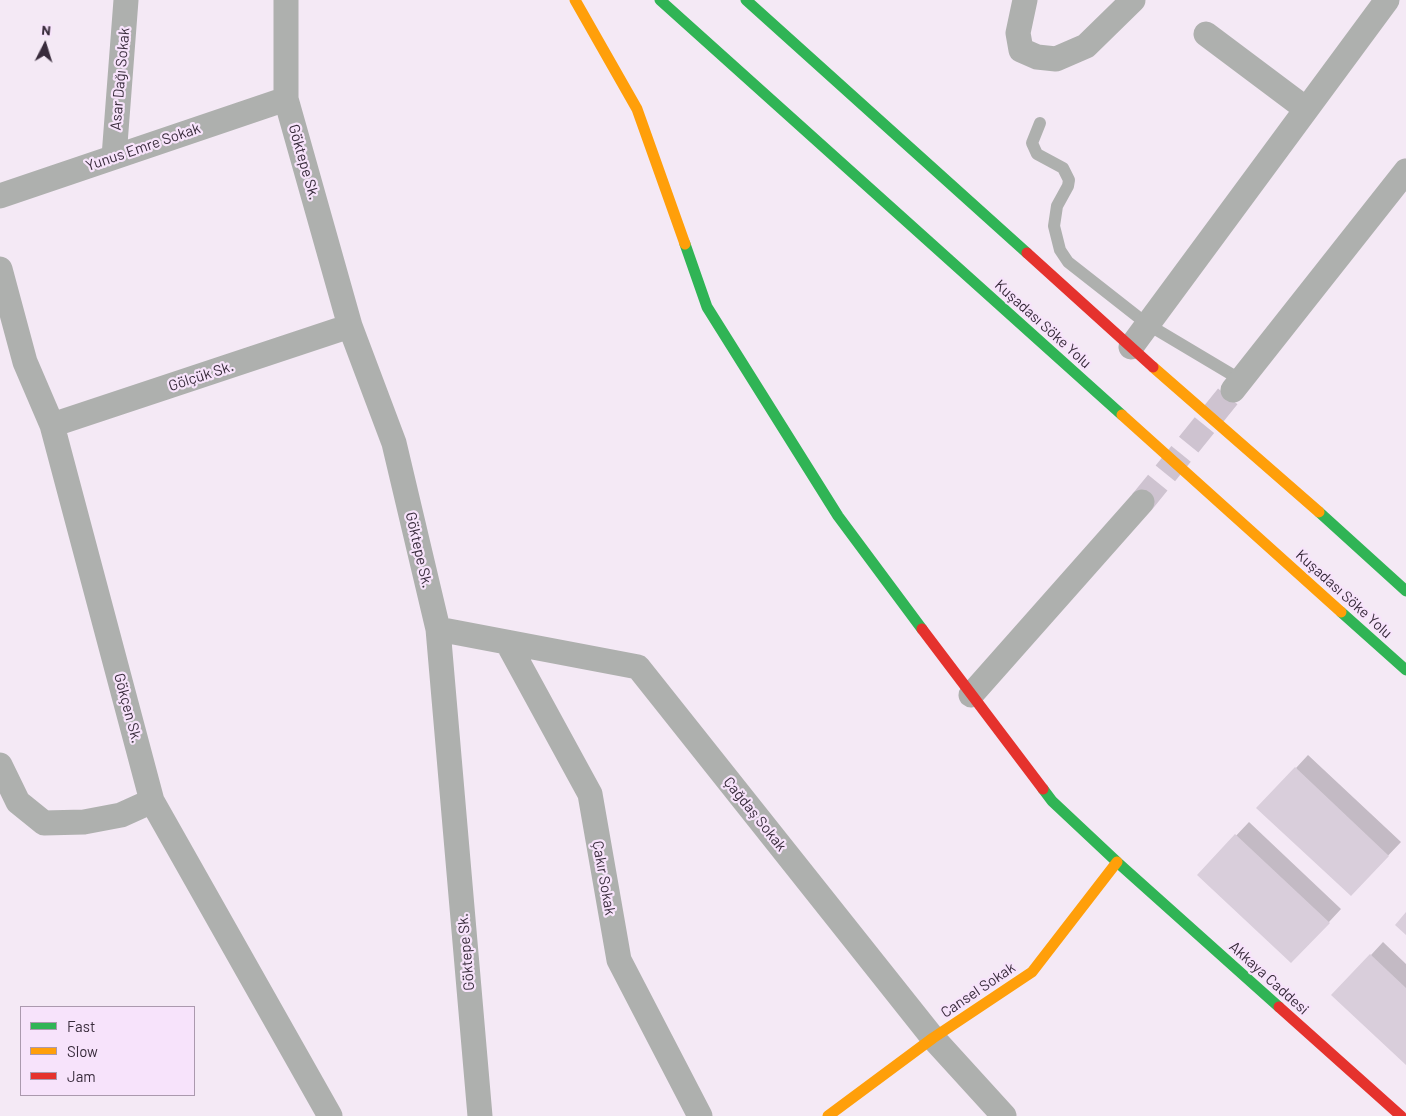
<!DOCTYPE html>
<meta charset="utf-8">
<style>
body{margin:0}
#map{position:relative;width:1406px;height:1116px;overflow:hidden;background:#f4e9f5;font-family:Barlow,sans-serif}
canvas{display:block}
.legend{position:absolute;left:20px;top:1006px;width:175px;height:90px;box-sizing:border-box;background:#f7e3fb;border:1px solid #ab99ae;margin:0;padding:6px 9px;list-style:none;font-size:15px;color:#382b3b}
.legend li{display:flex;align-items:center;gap:10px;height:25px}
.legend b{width:25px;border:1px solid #ab99ae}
.north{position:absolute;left:20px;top:20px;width:50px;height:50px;-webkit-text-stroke:4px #f7e3fb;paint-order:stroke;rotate:5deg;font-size:14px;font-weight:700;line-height:20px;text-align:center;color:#382b3b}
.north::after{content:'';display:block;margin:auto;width:18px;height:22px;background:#382b3b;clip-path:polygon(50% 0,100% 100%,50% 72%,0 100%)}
</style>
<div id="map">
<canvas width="1406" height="1116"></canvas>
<ul class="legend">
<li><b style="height:6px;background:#30b455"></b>Fast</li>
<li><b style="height:6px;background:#ff9f0a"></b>Slow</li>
<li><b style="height:6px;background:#e5322d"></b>Jam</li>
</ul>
<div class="north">N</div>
</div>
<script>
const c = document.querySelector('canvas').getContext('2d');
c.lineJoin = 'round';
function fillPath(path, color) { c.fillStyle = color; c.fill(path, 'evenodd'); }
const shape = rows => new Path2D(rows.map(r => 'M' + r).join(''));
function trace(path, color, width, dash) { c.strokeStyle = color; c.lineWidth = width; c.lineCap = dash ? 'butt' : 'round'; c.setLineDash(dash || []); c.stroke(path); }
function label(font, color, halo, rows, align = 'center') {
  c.font = font + ' Barlow,sans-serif'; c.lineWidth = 4.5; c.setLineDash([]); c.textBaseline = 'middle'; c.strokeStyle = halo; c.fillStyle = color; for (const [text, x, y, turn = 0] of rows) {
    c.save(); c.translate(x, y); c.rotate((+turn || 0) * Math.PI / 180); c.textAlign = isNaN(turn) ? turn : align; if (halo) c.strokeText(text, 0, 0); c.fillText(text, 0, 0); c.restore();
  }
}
const shadow = shape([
 [1308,755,1401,842,1363,882,1296,768],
 [1249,822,1341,909,1304,949,1199,875],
 [1383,942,1406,964,1406,1063,1371,955]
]);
const building = shape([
 [1295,767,1389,856,1351,896,1256,808],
 [1235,834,1330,923,1291,963,1197,875],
 [1406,912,1406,935,1395,925],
 [1370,954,1406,988,1406,1065,1331,995]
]);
const streetTunnel = shape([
 [1142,502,1233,390]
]);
const lane = shape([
 [1040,123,1032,143,1037,154,1063,168,1069,180,1068,186,1057,206,1054,226,1060,250,1068,262,1147,324,1241,380]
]);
const street = shape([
 [286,0,286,99,350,326,394,443,438,629,480,1116],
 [1025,0,1018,33,1021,50,1037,57,1056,59,1086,46,1133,0],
 [1206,34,1306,109],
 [114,157,126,0],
 [0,196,286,99],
 [0,269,25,362,52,425,152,801,330,1116],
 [1131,347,1387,0],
 [1233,390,1406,171],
 [52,425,350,326],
 [438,629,638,667,933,1038,1004,1116],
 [507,642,590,794,619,960,700,1116],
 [971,695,1142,502],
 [0,765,18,802,44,823,84,822,121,815,152,801]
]);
const fast = shape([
 [660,0,1122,415],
 [746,0,1027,253],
 [685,244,707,307,838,516,922,629],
 [1319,512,1406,591],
 [1341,612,1406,670],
 [1043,789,1052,801,1117,862,1279,1007]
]);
const slow = shape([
 [575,0,637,109,685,244],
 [1153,367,1319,512],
 [1122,415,1341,612],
 [828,1116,933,1038,1032,972,1117,862]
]);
const jam = shape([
 [1027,253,1153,367],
 [922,629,1043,789],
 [1279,1007,1401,1116]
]);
const streetNames = [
 ["Asar Dağı Sokak",120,79,-85],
 ["Yunus Emre Sokak",143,147,-19],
 ["Göktepe Sk.",304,162,74],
 ["Kuşadası Söke Yolu",1043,324,42],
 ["Gölçük Sk.",201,376,-18],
 ["Göktepe Sk.",419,550,77],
 ["Kuşadası Söke Yolu",1344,594,42],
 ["Gökçen Sk.",128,708,75],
 ["Çağdaş Sokak",755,814,51],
 ["Çakır Sokak",604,878,80],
 ["Göktepe Sk.",466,952,-95],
 ["Akkaya Caddesi",1269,978,42],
 ["Cansel Sokak",978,990,-34]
];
fillPath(shadow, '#0003');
fillPath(building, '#d9cedb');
trace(streetTunnel, '#cec3d0', 25, [25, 12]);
trace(lane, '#aeb0ae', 12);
trace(street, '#aeb0ae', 25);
trace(fast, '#30b455', 11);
trace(slow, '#ff9f0a', 11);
trace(jam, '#e5322d', 11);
label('15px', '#382b3b', '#f7e3fb', streetNames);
</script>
